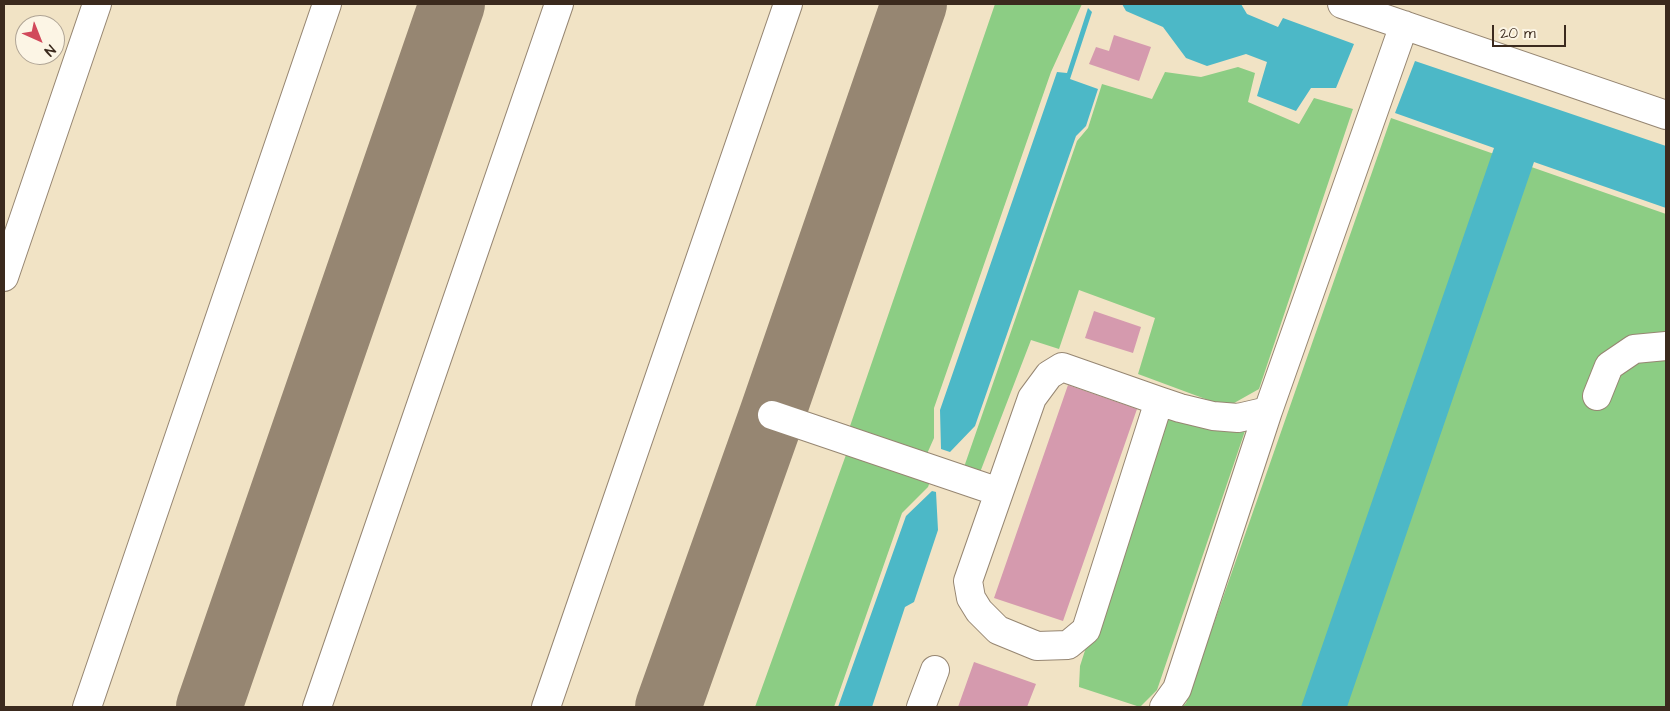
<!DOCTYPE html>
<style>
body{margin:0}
#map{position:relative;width:1670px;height:711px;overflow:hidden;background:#f1e3c5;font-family:"Architects Daughter",sans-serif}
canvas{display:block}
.frame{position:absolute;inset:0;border:5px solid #3b2a1e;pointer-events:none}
.north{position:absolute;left:15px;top:15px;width:50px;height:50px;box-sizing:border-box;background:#fcf5e5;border:1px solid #afa495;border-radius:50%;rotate:136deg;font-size:14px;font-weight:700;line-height:20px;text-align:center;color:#3b2a1e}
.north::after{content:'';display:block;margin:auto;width:18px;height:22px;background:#d1495b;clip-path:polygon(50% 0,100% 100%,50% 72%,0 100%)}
.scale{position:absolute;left:1492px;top:25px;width:74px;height:22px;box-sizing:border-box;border:2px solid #3b2a1e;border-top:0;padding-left:6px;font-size:15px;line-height:18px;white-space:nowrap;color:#3b2a1e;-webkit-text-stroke:4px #fcf5e5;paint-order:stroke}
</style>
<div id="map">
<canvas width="1670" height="711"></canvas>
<div class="frame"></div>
<div class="north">N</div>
<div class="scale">20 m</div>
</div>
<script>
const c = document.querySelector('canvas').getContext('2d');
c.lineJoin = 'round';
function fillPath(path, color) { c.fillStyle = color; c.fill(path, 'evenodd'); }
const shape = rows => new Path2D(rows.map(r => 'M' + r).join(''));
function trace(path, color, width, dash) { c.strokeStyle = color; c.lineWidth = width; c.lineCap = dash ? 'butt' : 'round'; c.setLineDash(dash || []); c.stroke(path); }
const green = shape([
 [995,4,1082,4,1051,72,934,408,934,438,926,456,849,429],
 [1238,67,1255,73,1248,102,1299,124,1314,98,1353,109,1259,389,1227,407,1138,374,1155,318,1079,290,1059,349,1031,340,979,475,963,470,1077,141,1088,128,1102,84,1152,99,1165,72,1201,77],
 [1391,118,1666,214,1666,707,1182,707,1186,703],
 [1162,411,1246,428,1157,690,1140,707,1079,687,1080,666],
 [847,452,931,479,928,487,902,513,834,707,755,707]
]);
const water = shape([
 [1122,4,1241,4,1247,14,1278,27,1283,18,1354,44,1336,88,1311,88,1296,111,1257,96,1267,62,1246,54,1207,66,1186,58,1163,27,1126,11],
 [1088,8,1092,12,1070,79,1098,89,1086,126,1076,136,975,426,950,452,941,449,940,410,1057,72,1067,73],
 [1415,61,1666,146,1666,208,1534,162,1347,707,1301,707,1494,148,1395,113],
 [932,491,936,492,938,530,914,602,905,607,872,707,838,707,906,516]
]);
const taxiway = shape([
 [209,707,452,4],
 [668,707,772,415,914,4]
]);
const building = shape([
 [1114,35,1151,47,1139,81,1089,64,1096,47,1109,51],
 [1094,311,1141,327,1133,353,1085,338],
 [1068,385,1137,409,1063,621,994,598],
 [974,662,1036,684,1027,707,958,707]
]);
const minor = shape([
 [1342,4,1666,115],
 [4,277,97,4],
 [1597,396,1609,366,1634,349,1666,346],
 [1159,401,1086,630,1068,645,1037,646,998,630,979,611,971,598,968,581,1032,398,1049,375,1062,367,1159,401,1180,408,1213,416,1238,418,1268,411],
 [772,415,999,492],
 [87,707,327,4],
 [317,707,559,4],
 [546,707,788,4],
 [921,707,935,670],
 [1164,707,1177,689,1268,411,1404,25]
]);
fillPath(green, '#8ccd84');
fillPath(water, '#4cb8c7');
trace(taxiway, '#968672', 66);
fillPath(building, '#d59aae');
trace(minor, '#968672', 30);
trace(minor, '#fff', 28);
</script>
